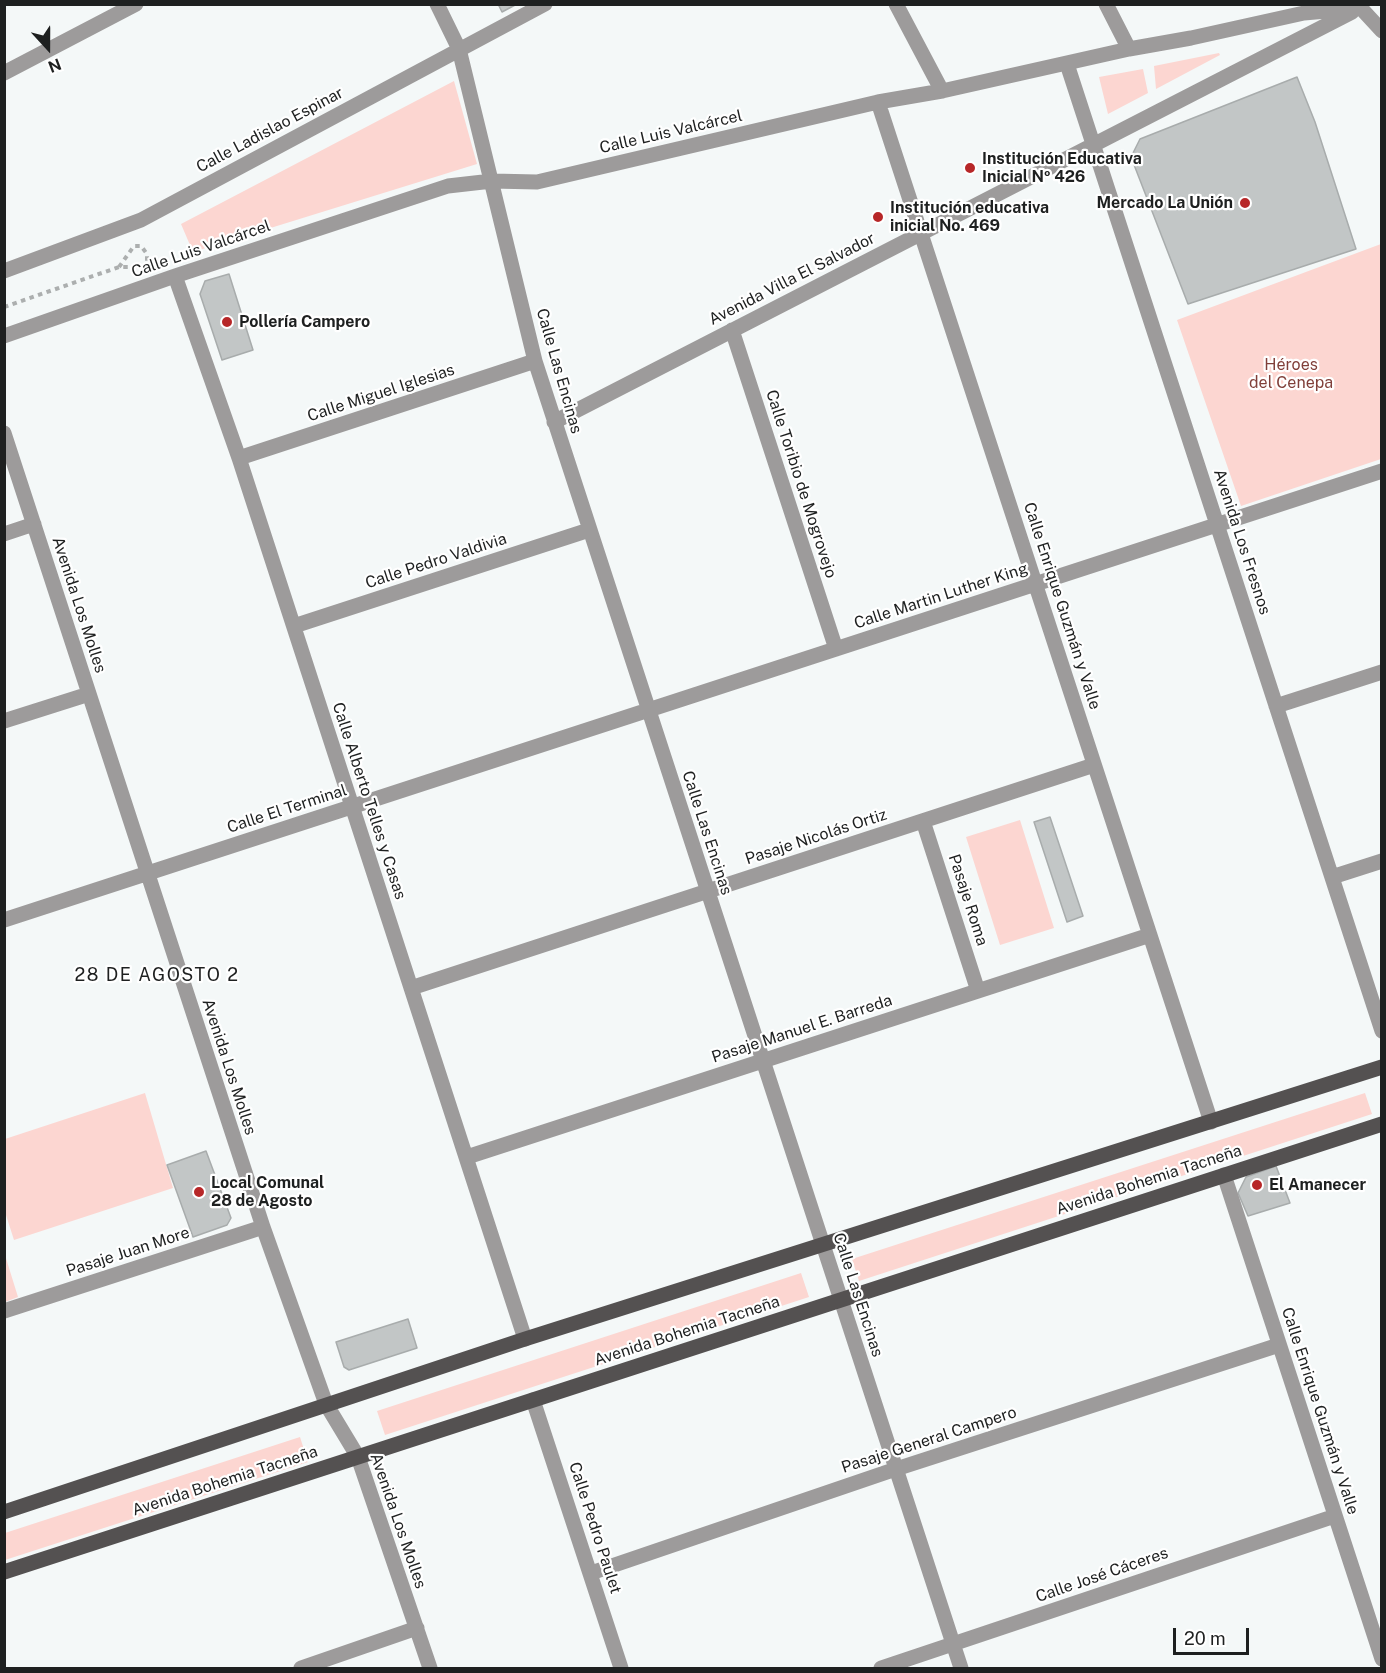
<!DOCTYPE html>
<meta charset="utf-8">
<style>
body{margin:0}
#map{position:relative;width:1386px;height:1673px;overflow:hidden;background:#f4f8f8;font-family:"Public Sans",sans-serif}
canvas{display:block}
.frame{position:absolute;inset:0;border:6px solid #1e2020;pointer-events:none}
.north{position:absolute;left:18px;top:18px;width:60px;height:60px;-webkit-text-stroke:4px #fff;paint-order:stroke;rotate:159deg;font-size:16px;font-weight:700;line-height:24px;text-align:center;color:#1e2020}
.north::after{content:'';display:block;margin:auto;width:21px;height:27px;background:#1e2020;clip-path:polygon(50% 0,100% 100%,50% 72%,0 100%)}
.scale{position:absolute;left:1173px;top:1628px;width:76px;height:27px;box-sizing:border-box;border:3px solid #1e2020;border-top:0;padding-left:8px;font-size:18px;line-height:21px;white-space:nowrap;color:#1e2020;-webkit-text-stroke:4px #fff;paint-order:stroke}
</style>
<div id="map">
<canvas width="1386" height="1673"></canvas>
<div class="frame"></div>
<div class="north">N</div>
<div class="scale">20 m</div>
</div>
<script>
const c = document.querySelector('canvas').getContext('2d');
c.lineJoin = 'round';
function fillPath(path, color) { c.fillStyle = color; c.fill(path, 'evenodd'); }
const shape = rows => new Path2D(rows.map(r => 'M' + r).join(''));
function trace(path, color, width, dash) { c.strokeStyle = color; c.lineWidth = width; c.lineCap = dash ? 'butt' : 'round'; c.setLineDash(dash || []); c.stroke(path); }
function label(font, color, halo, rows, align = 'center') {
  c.font = font + ' "Public Sans",sans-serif'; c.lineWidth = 4.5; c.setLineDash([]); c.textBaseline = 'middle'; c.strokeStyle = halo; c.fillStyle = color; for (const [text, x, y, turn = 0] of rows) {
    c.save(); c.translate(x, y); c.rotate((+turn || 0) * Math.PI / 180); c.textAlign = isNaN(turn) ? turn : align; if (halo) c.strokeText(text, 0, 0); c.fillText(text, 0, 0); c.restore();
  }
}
const green = shape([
 [1219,53,1220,55,1156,89,1154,66],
 [1143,69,1148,93,1108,114,1099,77],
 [454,81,477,164,193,252,181,224],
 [1381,244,1381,459,1241,506,1177,320],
 [1020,820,1054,928,1000,945,966,837],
 [145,1093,173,1188,14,1240,5,1212,5,1139],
 [1365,1093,1372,1114,859,1281,852,1259],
 [5,1255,18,1297,5,1302,4,1302],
 [801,1273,809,1297,385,1435,377,1411],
 [300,1437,308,1462,5,1560,5,1533]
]);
const building = shape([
 [498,4,517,4,502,12,498,4],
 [1297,77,1315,122,1356,249,1188,304,1131,157,1140,139,1297,77],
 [229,274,253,350,222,360,200,294,205,281,229,274],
 [1050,817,1083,916,1067,922,1034,822,1050,817],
 [206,1151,231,1218,227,1225,193,1237,167,1165,206,1151],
 [1276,1166,1290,1203,1248,1216,1238,1193,1246,1177,1276,1166],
 [408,1319,417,1348,349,1370,344,1367,336,1342,408,1319]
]);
const path = shape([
 [119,267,134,246,141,246,147,254,147,264,145,264],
 [4,307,119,267,135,267]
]);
const minor = shape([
 [437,4,459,49,535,361,961,1668],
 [896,4,942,91],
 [1106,4,1129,49],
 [1357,4,1382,31],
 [1067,64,1382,1031],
 [4,73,136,4],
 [878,102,1211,1122],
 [4,271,141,220,545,4],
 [175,276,239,458,525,1339],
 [732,330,836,649],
 [4,336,175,276,448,186,492,181,537,182,878,102,942,91,1129,49,1191,38,1304,13,1360,8],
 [554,422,1352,12],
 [4,433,263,1227,326,1404,358,1457,430,1668],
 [239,458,535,361],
 [4,534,34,524],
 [294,626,589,530],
 [1276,706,1382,672],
 [4,721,89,694],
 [923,821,978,991],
 [1332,877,1382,861],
 [4,920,1382,471],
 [411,988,1094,765],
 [467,1157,1150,935],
 [1224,1175,1382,1659],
 [4,1311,263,1227],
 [533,1400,621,1668],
 [591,1573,896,1469,1279,1345],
 [301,1668,417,1628],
 [881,1668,1335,1516]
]);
const major = shape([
 [4,1512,525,1339,1382,1067],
 [4,1572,1382,1124]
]);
const markers = [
 [970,168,6,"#b72728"],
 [1245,203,6,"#b72728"],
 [878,217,6,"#b72728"],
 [227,322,6,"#b72728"],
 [1257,1185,6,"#b72728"],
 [199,1192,6,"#b72728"]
];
const streetNames = [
 ["Calle Ladislao Espinar",270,130,-28],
 ["Calle Luis Valcárcel",671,132,-13],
 ["Calle Luis Valcárcel",201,249,-19],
 ["Avenida Villa El Salvador",792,279,-27],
 ["Calle Las Encinas",559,371,74],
 ["Calle Miguel Iglesias",381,393,-18],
 ["Calle Toribio de Mogrovejo",801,484,72],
 ["Avenida Los Fresnos",1242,542,72],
 ["Calle Pedro Valdivia",436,561,-18],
 ["Calle Martin Luther King",941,596,-18],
 ["Avenida Los Molles",79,605,72],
 ["Calle Enrique Guzmán y Valle",1062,606,72],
 ["Calle Alberto Telles y Casas",369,801,72],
 ["Calle El Terminal",287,809,-18],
 ["Calle Las Encinas",707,833,72],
 ["Pasaje Nicolás Ortiz",816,837,-18],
 ["Pasaje Roma",968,900,72],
 ["Pasaje Manuel E. Barreda",802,1029,-18],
 ["Avenida Los Molles",229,1067,72],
 ["Avenida Bohemia Tacneña",1149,1180,-18],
 ["Pasaje Juan More",128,1252,-18],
 ["Calle Las Encinas",858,1295,72],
 ["Avenida Bohemia Tacneña",687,1331,-18],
 ["Calle Enrique Guzmán y Valle",1320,1411,72],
 ["Pasaje General Campero",929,1440,-18],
 ["Avenida Bohemia Tacneña",225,1481,-18],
 ["Avenida Los Molles",398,1521,71],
 ["Calle Pedro Paulet",595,1528,72],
 ["Calle José Cáceres",1102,1575,-19]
];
const poiNames = [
 ["Institución Educativa",982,159],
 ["Inicial Nº 426",982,177],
 ["Mercado La Unión",1233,203,"right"],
 ["Institución educativa",890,208],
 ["inicial No. 469",890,226],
 ["Pollería Campero",239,322],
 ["Local Comunal",211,1183],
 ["28 de Agosto",211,1201],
 ["El Amanecer",1269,1185]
];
const parkNames = [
 ["Héroes",1291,365],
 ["del Cenepa",1291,383]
];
const neighbourhoodNames = [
 ["28 DE AGOSTO 2",157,975]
];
fillPath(green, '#fcd6d1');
fillPath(building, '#c2c6c6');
trace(building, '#a8acac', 1.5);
trace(path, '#acafaf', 4, [4.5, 4.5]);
trace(minor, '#9d9b9b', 15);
trace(major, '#545151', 15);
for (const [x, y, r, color] of markers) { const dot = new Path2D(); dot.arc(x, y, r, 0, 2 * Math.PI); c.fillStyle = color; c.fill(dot); trace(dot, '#fff', 2); }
label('16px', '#1e2020', '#fff', streetNames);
label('bold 16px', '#1e2020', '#fff', poiNames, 'left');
label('16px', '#803f39', '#fff', parkNames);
c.letterSpacing = '1.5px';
label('18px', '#1e2020', '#fff', neighbourhoodNames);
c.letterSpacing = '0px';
</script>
